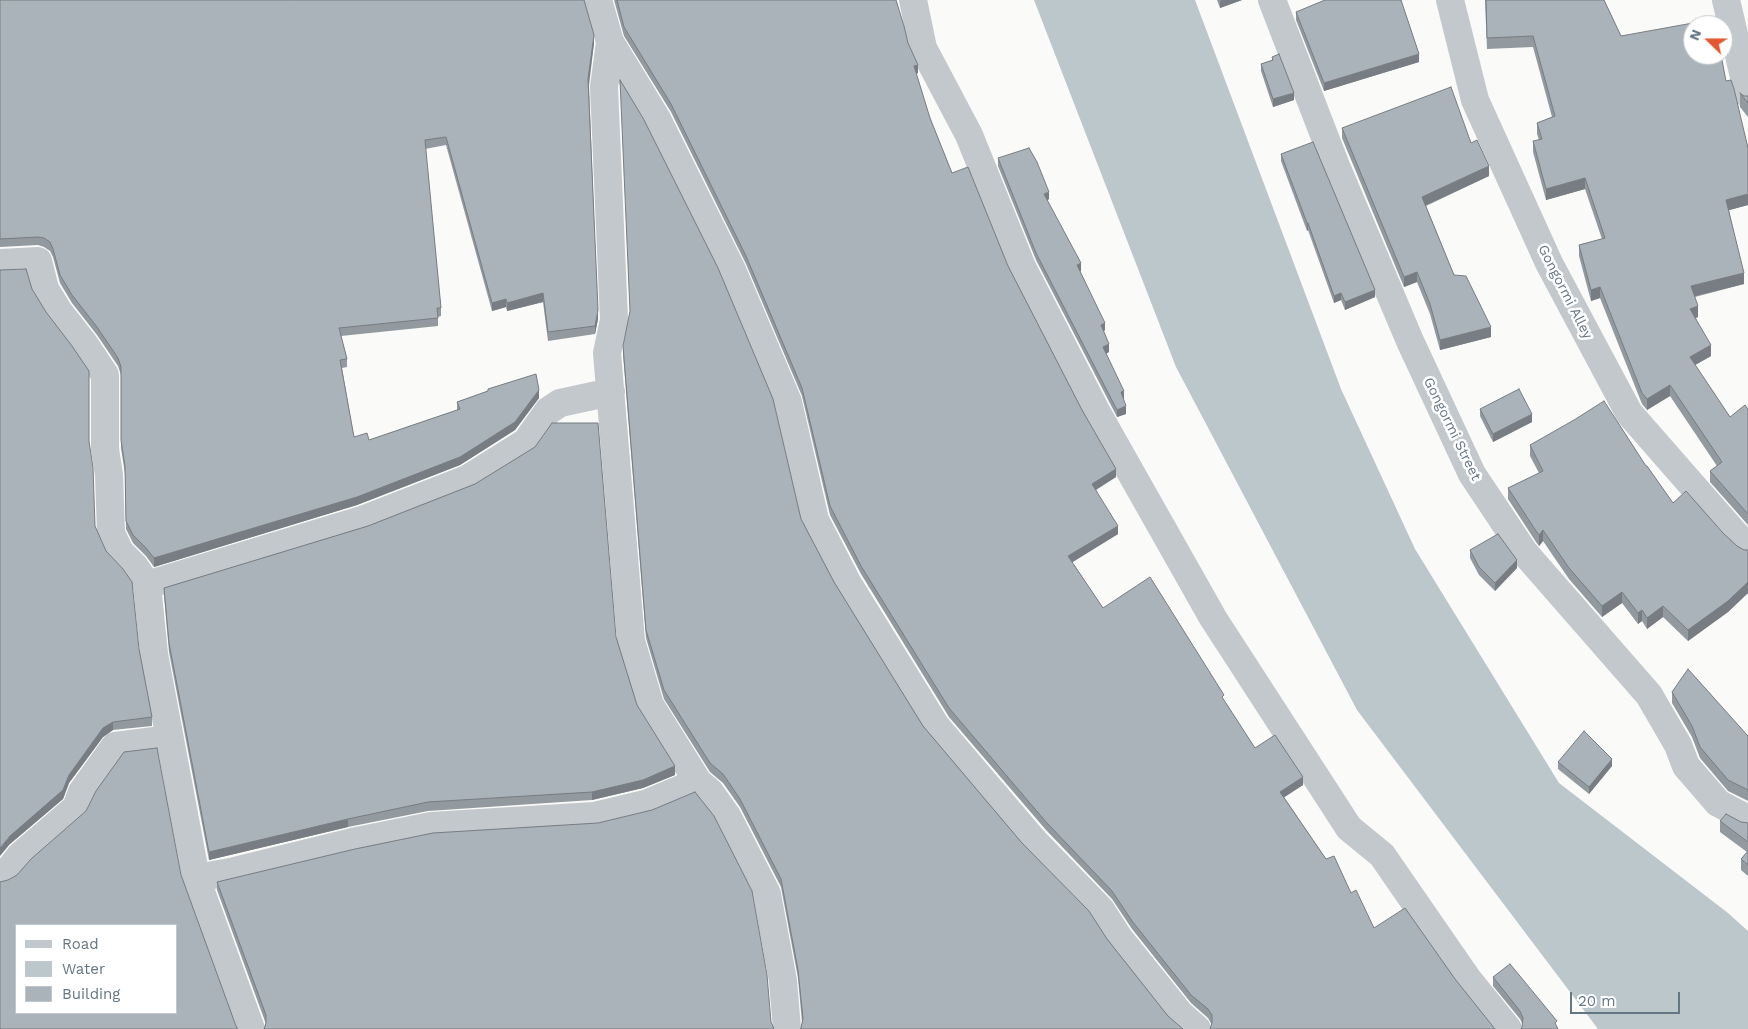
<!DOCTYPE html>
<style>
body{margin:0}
#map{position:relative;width:1748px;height:1029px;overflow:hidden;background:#fafaf8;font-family:"Work Sans",sans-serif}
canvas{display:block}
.legend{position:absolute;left:15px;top:924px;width:162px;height:90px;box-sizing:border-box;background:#fff;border:1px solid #c1c8cd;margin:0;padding:6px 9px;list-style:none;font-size:15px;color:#657683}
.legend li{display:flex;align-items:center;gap:10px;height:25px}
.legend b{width:25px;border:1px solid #c1c8cd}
.north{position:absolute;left:1683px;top:15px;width:50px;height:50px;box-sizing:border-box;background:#fff;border:1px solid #c1c8cd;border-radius:50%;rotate:292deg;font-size:14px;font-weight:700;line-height:20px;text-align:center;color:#657683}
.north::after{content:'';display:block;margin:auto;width:18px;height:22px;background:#e4572e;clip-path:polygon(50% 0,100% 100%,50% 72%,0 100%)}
.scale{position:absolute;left:1570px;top:992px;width:110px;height:22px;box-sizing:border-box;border:2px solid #657683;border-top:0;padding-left:6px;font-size:15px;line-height:18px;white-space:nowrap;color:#657683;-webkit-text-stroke:4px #fff;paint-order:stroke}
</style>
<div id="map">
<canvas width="1748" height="1029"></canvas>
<ul class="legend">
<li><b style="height:6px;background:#c3c8cc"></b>Road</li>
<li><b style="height:14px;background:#bbc7cb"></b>Water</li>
<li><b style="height:14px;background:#aab3b9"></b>Building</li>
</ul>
<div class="north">N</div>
<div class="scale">20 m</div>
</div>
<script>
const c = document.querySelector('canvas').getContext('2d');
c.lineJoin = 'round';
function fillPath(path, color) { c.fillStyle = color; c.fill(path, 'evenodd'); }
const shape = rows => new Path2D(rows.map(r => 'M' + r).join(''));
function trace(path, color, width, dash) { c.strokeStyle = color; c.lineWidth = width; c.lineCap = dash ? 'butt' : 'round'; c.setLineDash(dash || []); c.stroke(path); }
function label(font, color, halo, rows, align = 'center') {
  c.font = font + ' "Work Sans",sans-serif'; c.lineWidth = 5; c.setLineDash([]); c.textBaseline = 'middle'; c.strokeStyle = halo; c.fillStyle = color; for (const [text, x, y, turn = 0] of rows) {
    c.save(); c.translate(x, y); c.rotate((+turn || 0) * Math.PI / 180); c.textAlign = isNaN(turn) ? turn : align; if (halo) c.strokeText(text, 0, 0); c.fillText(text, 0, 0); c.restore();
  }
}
const water = shape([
 [1034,0,1195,0,1341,389,1415,549,1559,783,1728,913,1748,931,1748,1029,1598,1029,1357,710,1176,367]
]);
const minor = shape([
 [598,0,610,42,657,119,732,270,788,402,815,520,847,582,936,726,1034,841,1101,910,1119,938,1180,1014,1197,1029],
 [913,0,923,48,969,135,1022,267,1096,411,1213,618,1349,828,1382,855,1467,978,1508,1029],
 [1272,0,1336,166,1410,341,1472,474,1524,552,1649,695,1678,745,1686,766,1718,803,1748,819],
 [1450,0,1475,100,1549,263,1629,413,1734,533,1748,546],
 [1726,0,1748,94],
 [610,42,604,87,614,320,607,353,631,641,650,705,698,782,710,792,727,816,767,894,783,981,787,1029],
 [0,263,38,261,45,289,59,312,85,345,105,375,105,449,109,475,111,533,120,552,135,567,147,585,154,654,196,878,251,1029],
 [147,585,362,520,467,479,526,442,548,411,560,403,611,392],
 [0,875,9,870,20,856,76,808,82,792,115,746,170,739],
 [196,878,230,872,352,842,431,826,594,816,648,803,698,782]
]);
const wall = shape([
 [0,0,594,43,589,86,598,319,595,334,548,341,543,302,507,311,506,307,492,311,446,145,425,149,441,308,441,316,438,317,438,326,341,336,347,359,347,367,342,368,354,437,369,440,457,410,457,402,488,391,488,389,539,398,515,430,460,465,357,505,154,567,146,556,133,543,126,529,125,474,121,448,121,375,118,366,97,335,72,303,60,283,53,257,50,251,44,247,38,245,0,247],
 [614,0,896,0,908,43,918,73,916,74,930,118,952,173,1008,266,1116,477,1096,490,1118,534,1072,562,1103,608,1224,701,1255,748,1303,785,1284,797,1326,859,1351,893,1374,928,1455,979,1212,1025,1208,1018,1191,1003,1132,929,1112,899,1046,830,949,717,861,574,830,515,802,396,746,264,671,112,624,36],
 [1217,0,1242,0,1220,8],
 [1485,0,1604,0,1621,36,1726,81,1748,148,1748,205,1729,210,1744,284,1695,297,1698,317,1696,318,1711,356,1695,365,1730,417,1748,409,1748,525,1710,482,1710,471,1717,466,1670,396,1647,410,1642,404,1600,298,1591,301,1579,256,1579,245,1602,239,1585,189,1546,200,1533,152,1533,141,1539,140,1537,134,1537,123,1552,117,1533,47,1487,49],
 [1296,12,1419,62,1324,91,1296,20],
 [1272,57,1294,100,1273,107,1261,71,1261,64,1272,60],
 [1740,93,1744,96,1748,96,1748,117,1740,107],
 [1342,128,1471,143,1489,176,1426,206,1454,275,1491,337,1440,350,1430,314,1417,282,1404,287,1342,138],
 [1281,154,1375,297,1345,310,1341,300,1334,303,1308,230,1307,231,1281,161],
 [998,158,1049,199,1047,200,1081,271,1080,271,1105,330,1104,331,1109,352,1106,354,1124,398,1123,399,1126,414,1117,417,1036,260,998,166],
 [32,289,89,441,95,526,139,649,152,717,152,726,113,730,103,737,69,783,63,799,10,844],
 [623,346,801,519,834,582,923,726,1022,843,1107,939,1168,1016,801,1028,802,1022,798,978,781,887,740,807,723,783,710,772,664,699,646,638,623,354],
 [1480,409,1532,422,1493,442,1480,416],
 [1530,445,1646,466,1673,503,1723,533,1737,546,1744,550,1748,550,1748,593,1728,612,1688,641,1663,617,1647,629,1642,621,1638,624,1622,603,1602,617,1569,579,1543,541,1539,546,1536,542,1508,499,1508,488,1539,473,1530,456],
 [475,484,616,637,637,705,675,775,643,788,592,800,428,811,348,827,209,860,169,652,164,596,164,588,368,526],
 [1470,550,1517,568,1495,591,1479,575,1470,558],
 [1672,692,1748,736,1748,801,1728,791,1700,758,1692,737,1672,703],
 [1558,762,1612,766,1589,794,1558,769],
 [1720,821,1741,822,1748,823,1748,876,1741,870,1741,859,1747,852,1720,832],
 [217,882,771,1022,266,1024,217,890],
 [1493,977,1557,1028,1522,1027,1523,1025,1520,1019,1493,986]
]);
const shadedWall = shape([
 [1222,0,1242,0,1220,8,1220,1],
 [594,35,594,43,588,88,588,79],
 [1419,54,1419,62,1324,91,1324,83],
 [918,65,918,73,914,74,914,66],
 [1294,93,1294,100,1273,107,1273,99],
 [1489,166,1489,176,1422,207,1422,197],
 [1585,178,1585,189,1546,200,1546,189],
 [1049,192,1049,199,1044,202,1044,194],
 [1748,194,1748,205,1726,211,1726,200],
 [1307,223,1308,223,1308,230,1307,231],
 [1081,263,1081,271,1077,273,1077,265],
 [1417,272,1417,282,1404,287,1404,277],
 [1744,273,1744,284,1691,297,1691,286],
 [1600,287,1600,298,1591,301,1591,290],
 [1375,290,1375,297,1345,310,1345,302],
 [543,293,543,302,507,311,507,303],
 [1341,293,1341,300,1334,303,1334,296],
 [506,299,506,307,492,311,492,303],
 [1698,306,1698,317,1690,320,1690,309],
 [598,310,598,319,595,334,595,326],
 [1105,323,1105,330,1101,332,1101,325],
 [1491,327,1491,337,1440,350,1440,340],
 [1109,344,1109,352,1103,355,1103,347],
 [1711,345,1711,356,1690,368,1690,357],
 [1670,385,1670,396,1647,410,1647,399],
 [539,390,539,398,515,430,460,465,357,505,154,567,154,558],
 [1124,391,1124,398,1121,400,1121,392],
 [1126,406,1126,414,1117,417,1117,410],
 [1532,414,1532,422,1493,442,1493,434],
 [1116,469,1116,477,1092,492,1092,484],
 [1118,526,1118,534,1068,565,1068,556],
 [1543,530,1543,541,1539,546,1539,535],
 [1517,560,1517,568,1495,591,1495,583],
 [1748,582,1748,593,1728,612,1688,641,1688,630],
 [1622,592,1622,603,1602,617,1602,606],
 [1663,606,1663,617,1647,629,1647,618],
 [1642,610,1642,621,1638,624,1638,613],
 [113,722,113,730,103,737,69,783,63,799,10,844,0,856,0,848,10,836,69,775,103,728],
 [1612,759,1612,766,1589,794,1589,787],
 [675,766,675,775,643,788,592,800,592,792],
 [1303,777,1303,785,1280,800,1280,792],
 [348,819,348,827,209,860,209,852]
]);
const building = shape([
 [0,0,584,0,594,35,588,79,598,310,595,326,548,332,543,293,507,303,506,299,492,303,446,137,425,140,441,308,437,308,438,318,339,328,347,359,340,360,354,437,367,433,369,440,460,409,457,402,488,391,488,389,536,374,539,390,515,422,460,457,357,497,154,558,146,548,133,535,126,521,125,466,121,440,121,367,118,358,97,327,72,295,60,275,53,249,50,242,44,238,38,237,0,239,0,0],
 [617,0,896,0,904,26,908,43,918,65,914,66,930,118,952,173,968,167,1008,266,1082,410,1116,469,1092,484,1118,526,1068,556,1103,608,1150,577,1224,695,1222,697,1255,748,1275,735,1303,777,1280,792,1326,859,1334,856,1351,893,1356,890,1374,928,1405,908,1455,979,1495,1029,1210,1029,1212,1023,1212,1015,1208,1009,1191,995,1132,921,1112,891,1046,822,949,708,861,566,830,506,802,388,746,256,671,104,624,27,617,0],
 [1325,0,1401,0,1419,54,1324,83,1296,12,1325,0],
 [1486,0,1604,0,1621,36,1715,19,1716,25,1693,25,1693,55,1721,55,1726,81,1731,80,1734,89,1748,148,1748,194,1726,200,1744,273,1691,286,1698,306,1690,309,1711,345,1690,357,1730,417,1745,405,1748,409,1748,514,1710,471,1722,462,1670,385,1647,399,1642,393,1600,287,1591,290,1579,245,1605,238,1585,178,1546,189,1533,141,1542,139,1537,123,1555,116,1533,36,1487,38,1486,0],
 [1279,54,1294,93,1273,99,1261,64,1273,60,1272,57,1279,54],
 [620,80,643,118,718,268,773,399,801,519,834,582,923,726,1022,843,1089,911,1107,939,1168,1016,1183,1029,800,1029,801,1028,803,1019,798,970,781,879,740,799,723,774,710,763,664,690,646,630,623,346,630,311,620,80],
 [1451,87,1471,143,1477,140,1489,166,1422,197,1454,275,1466,276,1491,327,1440,340,1430,304,1417,272,1404,277,1342,128,1451,87],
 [1740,93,1744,96,1748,96,1748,103,1740,93],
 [1313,142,1375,290,1345,302,1341,293,1334,296,1308,223,1307,223,1281,154,1313,142],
 [1029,148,1037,162,1049,192,1044,194,1081,263,1077,265,1105,323,1101,325,1109,344,1103,347,1124,391,1121,392,1126,406,1117,410,1036,253,998,158,1029,148],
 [26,269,32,289,46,312,72,346,89,371,89,441,93,468,95,526,106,551,123,569,132,582,139,649,152,717,113,722,103,728,69,775,63,790,10,836,0,848,0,270,26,269],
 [1519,389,1532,414,1493,434,1480,409,1519,389],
 [1604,401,1646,466,1647,466,1673,503,1686,491,1723,533,1737,546,1744,550,1748,550,1748,582,1728,601,1688,630,1663,606,1647,618,1642,610,1638,613,1622,592,1602,606,1569,568,1543,530,1539,535,1536,531,1508,488,1543,471,1530,445,1574,420,1604,401],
 [552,423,598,423,616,637,637,705,675,766,643,780,592,792,428,802,348,819,209,852,169,643,164,588,368,526,475,484,535,447,552,423],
 [1498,534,1517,560,1495,583,1479,567,1470,550,1498,534],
 [1688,669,1748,736,1748,790,1728,780,1700,747,1692,726,1672,692,1688,669],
 [1584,731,1612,759,1589,787,1558,762,1584,731],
 [157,748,181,875,236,1026,238,1029,0,1029,0,882,8,880,17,875,31,859,86,811,96,791,124,752,157,748],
 [16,925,176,925,176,1013,16,1013,16,925],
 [695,792,714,816,752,891,767,975,771,1022,774,1029,264,1029,266,1023,266,1015,217,882,355,849,433,833,598,823,652,810,695,792],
 [1726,814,1741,822,1748,823,1748,842,1720,821,1726,814],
 [1748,851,1748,865,1741,859,1748,851],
 [1510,964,1557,1021,1555,1023,1558,1029,1521,1029,1522,1027,1523,1018,1520,1011,1493,977,1510,964]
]);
const streetNames = [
 ["Gongormi Alley",1565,292,63],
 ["Gongormi Street",1452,429,64]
];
fillPath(water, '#bbc7cb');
trace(minor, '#c3c8cc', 28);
fillPath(wall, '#929a9f');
fillPath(shadedWall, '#777d82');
fillPath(building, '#aab3b9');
trace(building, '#777d82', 1);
label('14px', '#657683', '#fff', streetNames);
</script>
